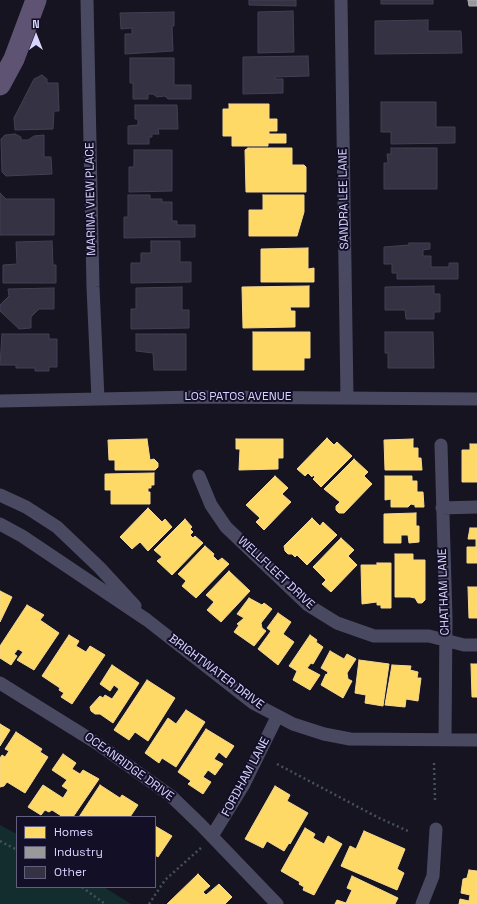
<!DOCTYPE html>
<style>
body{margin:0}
#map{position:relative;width:477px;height:904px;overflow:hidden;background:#161421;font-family:"Space Grotesk",sans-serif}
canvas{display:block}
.legend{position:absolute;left:16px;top:816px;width:140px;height:72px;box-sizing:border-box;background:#130f26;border:1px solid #625e7d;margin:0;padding:5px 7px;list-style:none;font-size:12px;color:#d9d4ff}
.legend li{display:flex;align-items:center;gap:8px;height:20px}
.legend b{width:20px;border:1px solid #625e7d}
.north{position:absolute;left:16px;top:16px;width:40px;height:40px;-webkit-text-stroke:3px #130f26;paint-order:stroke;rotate:0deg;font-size:11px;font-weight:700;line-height:16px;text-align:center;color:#d9d4ff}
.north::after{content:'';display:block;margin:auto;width:14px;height:18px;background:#d9d4ff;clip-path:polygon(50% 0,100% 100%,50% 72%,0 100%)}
</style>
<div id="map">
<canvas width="477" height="904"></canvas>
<ul class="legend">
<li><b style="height:11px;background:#ffd966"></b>Homes</li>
<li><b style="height:11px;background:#999"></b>Industry</li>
<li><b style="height:11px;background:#343243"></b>Other</li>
</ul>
<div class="north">N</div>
</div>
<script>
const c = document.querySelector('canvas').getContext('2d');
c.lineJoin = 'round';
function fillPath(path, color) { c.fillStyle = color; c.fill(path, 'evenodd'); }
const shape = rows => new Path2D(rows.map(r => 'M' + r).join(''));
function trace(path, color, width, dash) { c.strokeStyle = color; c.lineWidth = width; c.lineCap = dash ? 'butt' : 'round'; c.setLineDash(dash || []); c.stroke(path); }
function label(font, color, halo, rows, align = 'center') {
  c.font = font + ' "Space Grotesk",sans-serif'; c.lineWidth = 4; c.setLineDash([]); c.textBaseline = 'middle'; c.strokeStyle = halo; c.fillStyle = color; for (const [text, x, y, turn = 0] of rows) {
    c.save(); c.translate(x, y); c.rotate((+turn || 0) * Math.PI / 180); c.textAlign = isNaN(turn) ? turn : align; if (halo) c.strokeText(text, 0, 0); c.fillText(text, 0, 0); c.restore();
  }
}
const green = shape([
 [0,825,17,834,17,887,104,887,131,904,0,904]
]);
const homes = shape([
 [229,104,269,104,269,119,277,119,277,131,269,131,269,134,286,134,286,143,268,143,268,146,232,146,232,136,223,136,223,109,229,109,229,104],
 [248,148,292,148,292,165,304,165,306,167,306,192,246,192,245,150,248,148],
 [263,195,304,195,304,212,297,236,249,236,249,210,263,210,263,195],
 [308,248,308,269,314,268,314,282,261,282,261,249,308,248],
 [309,286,309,307,290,307,291,311,295,311,295,327,243,328,242,287,309,286],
 [253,332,310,332,310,358,304,358,304,370,253,370,253,332],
 [327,438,334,445,337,442,352,456,321,487,313,479,315,477,313,475,312,477,308,473,305,476,297,469,327,438],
 [147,439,150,460,154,459,158,463,158,467,155,470,115,470,115,460,109,460,108,440,147,439],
 [236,439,283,439,283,458,278,458,278,469,239,470,240,449,236,449,236,439],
 [413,439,413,448,418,448,418,458,421,458,422,470,385,470,384,440,413,439],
 [470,444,477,444,477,482,462,482,462,450,470,450,470,444],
 [354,459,368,472,364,476,372,484,344,513,339,513,336,510,336,506,340,502,324,489,354,459],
 [154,473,154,485,151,485,151,488,148,488,148,492,150,492,150,504,111,504,111,490,105,490,105,474,154,473],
 [275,476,288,488,282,494,291,502,264,530,256,522,260,518,246,505,275,476],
 [385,476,412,476,412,481,417,481,417,492,423,492,424,507,415,507,415,505,411,504,408,507,391,507,391,499,385,500,385,476],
 [148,508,162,522,165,519,172,527,148,551,140,542,132,549,120,537,148,508],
 [416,513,416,526,419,526,419,542,409,543,408,535,401,535,401,543,384,543,384,514,416,513],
 [312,518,320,526,323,522,337,535,307,565,297,555,295,557,292,554,288,554,285,551,284,546,312,518],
 [185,519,192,527,190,529,193,532,190,535,193,538,195,536,203,543,172,575,157,561,162,557,154,550,185,519],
 [470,528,477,528,477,563,467,563,467,547,476,547,476,539,468,539,470,528],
 [341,538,354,550,348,556,357,565,331,592,322,584,326,580,313,567,341,538],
 [205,546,214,554,213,556,218,561,222,558,229,564,196,598,182,586,186,581,178,574,205,546],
 [395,554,413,554,413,560,425,560,425,600,422,603,418,603,415,598,410,597,395,597,395,554],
 [377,563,391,563,391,608,381,608,381,605,377,605,377,602,362,604,361,565,377,565,377,563],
 [229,571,250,591,221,622,207,610,214,602,206,595,229,571],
 [468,587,477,587,477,618,469,618,468,587],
 [0,591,12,597,0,622,0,591],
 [249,598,262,605,264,603,272,609,261,623,262,628,266,631,254,646,234,632,239,625,237,624,244,618,237,614,249,598],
 [27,605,44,615,40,620,59,633,34,670,17,660,23,652,18,649,14,654,17,656,11,665,0,658,0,646,27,605],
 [278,613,291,622,283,634,294,642,278,665,258,649,271,631,267,628,278,613],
 [69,635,79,641,76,646,86,652,90,646,105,655,72,704,61,697,64,693,59,690,60,688,42,676,69,635],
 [310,635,317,640,316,642,323,647,313,664,311,663,307,668,320,675,310,690,293,680,297,671,289,666,310,635],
 [330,651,344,659,347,654,356,659,347,673,348,679,352,681,343,698,321,685,326,674,327,675,328,672,321,668,330,651],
 [359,660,389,664,383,706,365,703,366,695,355,693,359,660],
 [471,664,477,664,477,697,472,697,471,664],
 [112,665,139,683,113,723,100,714,95,714,91,711,90,707,100,696,103,698,105,695,112,699,119,689,114,685,110,691,100,684,112,665],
 [392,665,411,666,410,670,418,672,417,678,421,678,418,701,406,699,405,707,385,705,392,665],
 [147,680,175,698,148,741,135,732,129,740,114,730,147,680],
 [186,710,205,722,176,767,162,758,159,763,145,753,168,718,176,724,186,710],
 [0,724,10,730,0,746,0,724],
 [206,729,234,746,226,758,219,752,214,759,223,764,215,775,208,770,203,777,211,782,203,794,188,784,191,781,178,772,206,729],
 [16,732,42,749,40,752,48,757,25,793,7,782,4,786,0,787,0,758,2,755,5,757,9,751,5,749,16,732],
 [63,754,76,763,72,769,80,774,83,770,99,779,73,817,63,817,52,810,49,812,45,810,41,815,28,807,43,785,63,798,68,790,62,786,67,780,52,770,63,754],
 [100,785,120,798,122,795,138,805,130,817,79,817,100,785],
 [275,786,290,795,287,801,308,813,290,844,289,843,284,851,267,841,263,848,245,839,275,786],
 [155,826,172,836,158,857,155,855,155,826],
 [305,828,315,834,313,838,324,844,328,836,342,844,314,895,303,890,304,887,299,884,300,882,281,871,305,828],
 [364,831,405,849,397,869,404,873,397,890,341,866,350,846,356,849,364,831],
 [469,870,477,871,477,904,459,904,460,899,469,901,470,895,461,893,463,879,467,878,469,870],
 [198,874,210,886,203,892,206,895,219,884,232,897,225,904,167,904,198,874],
 [352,876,398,898,395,904,335,904,337,900,346,903,352,890,347,888,352,876]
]);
const industry = shape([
 [468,0,477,0,477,6,469,6,468,0]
]);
const building = shape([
 [249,0,296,0,296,6,249,5,249,0],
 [381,0,433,0,433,4,381,4,381,0],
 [293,11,294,52,258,53,258,12,293,11],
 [174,12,174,26,172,26,173,51,125,54,125,34,132,34,132,28,121,29,120,13,174,12],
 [428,20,428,31,461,31,462,53,375,54,375,21,428,20],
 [308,56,309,76,275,77,275,79,283,79,283,93,243,94,243,57,308,56],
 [130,58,174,58,174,85,191,85,191,99,168,99,165,96,157,97,153,94,148,94,148,99,133,99,133,83,130,83,130,58],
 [42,75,47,79,47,83,58,83,59,111,54,111,53,129,15,130,14,118,34,79,42,75],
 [381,102,436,102,436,127,455,127,455,143,391,144,391,132,381,132,381,102],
 [135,105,177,105,178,129,158,129,159,134,152,134,152,137,149,137,149,144,128,144,128,126,138,125,138,119,135,119,135,105],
 [15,134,21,137,21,140,28,140,34,136,44,135,44,157,51,157,52,174,6,176,2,172,1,139,5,135,15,134],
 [391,148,437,148,437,189,384,189,384,163,388,163,387,154,391,154,391,148],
 [134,150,172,150,172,191,129,192,129,167,134,167,134,150],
 [0,193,6,199,54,199,54,235,0,235,0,193],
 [128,195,150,195,150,199,162,199,162,202,172,202,172,221,177,221,177,225,195,225,195,237,124,238,124,217,128,217,128,195],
 [52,241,53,265,56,265,56,283,3,283,3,265,17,264,16,242,52,241],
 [151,241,180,241,180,262,191,262,191,282,131,283,131,263,141,263,141,253,151,253,151,241],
 [409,243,430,243,430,249,423,250,423,256,431,256,431,267,449,267,449,263,458,263,458,279,397,279,397,273,392,273,392,264,384,264,384,247,409,245,409,243],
 [434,286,434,294,440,294,440,312,434,312,434,319,406,319,405,310,385,310,385,287,434,286],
 [182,287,182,310,189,310,189,328,131,329,131,309,136,309,136,288,182,287],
 [54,288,54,309,39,309,31,317,31,328,19,329,0,311,0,305,9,296,8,289,54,288],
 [385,332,433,332,434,368,388,368,388,353,385,353,385,332],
 [2,334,49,334,49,339,57,339,57,367,49,367,49,371,35,371,35,368,16,368,16,365,0,365,2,334],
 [136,334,186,334,186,370,154,370,153,353,136,351,136,334]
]);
const path = shape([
 [434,763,435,800],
 [277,764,379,818,408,831],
 [0,841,17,850],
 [82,887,105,904],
 [149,904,165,880,202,847]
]);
const minor = shape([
 [87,0,93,287,98,399],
 [341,0,347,398],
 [0,401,197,397,477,399],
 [441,445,446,619,445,739],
 [199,476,211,505,226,527,308,605,337,623,374,636,429,636,464,645,477,645],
 [0,495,26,507,57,527,100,568,135,606],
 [442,508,477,507],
 [0,524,22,536,147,620,253,703,293,724,324,734,350,739,477,740],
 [0,683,98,744,171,796,201,825,277,904],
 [212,836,244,784,277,717],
 [422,904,433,876,436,829]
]);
const primary = shape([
 [0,85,14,59,36,0]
]);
const streetNames = [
 ["MARINA VIEW PLACE",91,199,-91],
 ["SANDRA LEE LANE",344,199,-91],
 ["LOS PATOS AVENUE",238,397],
 ["WELLFLEET DRIVE",276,573,43],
 ["CHATHAM LANE",444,592,-92],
 ["BRIGHTWATER DRIVE",216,672,37],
 ["OCEANRIDGE DRIVE",129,767,36],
 ["FORDHAM LANE",246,777,-62]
];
fillPath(green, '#132c2d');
fillPath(homes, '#ffd966');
trace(homes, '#f4d894', 1);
fillPath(industry, '#999');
trace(industry, '#acabb8', 1);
fillPath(building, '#343243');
trace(building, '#433f54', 1);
trace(path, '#44505f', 2.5, [2, 3]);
trace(minor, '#4a4962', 13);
trace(primary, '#5e5373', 21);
label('12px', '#d9d4ff', '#130f26', streetNames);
</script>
